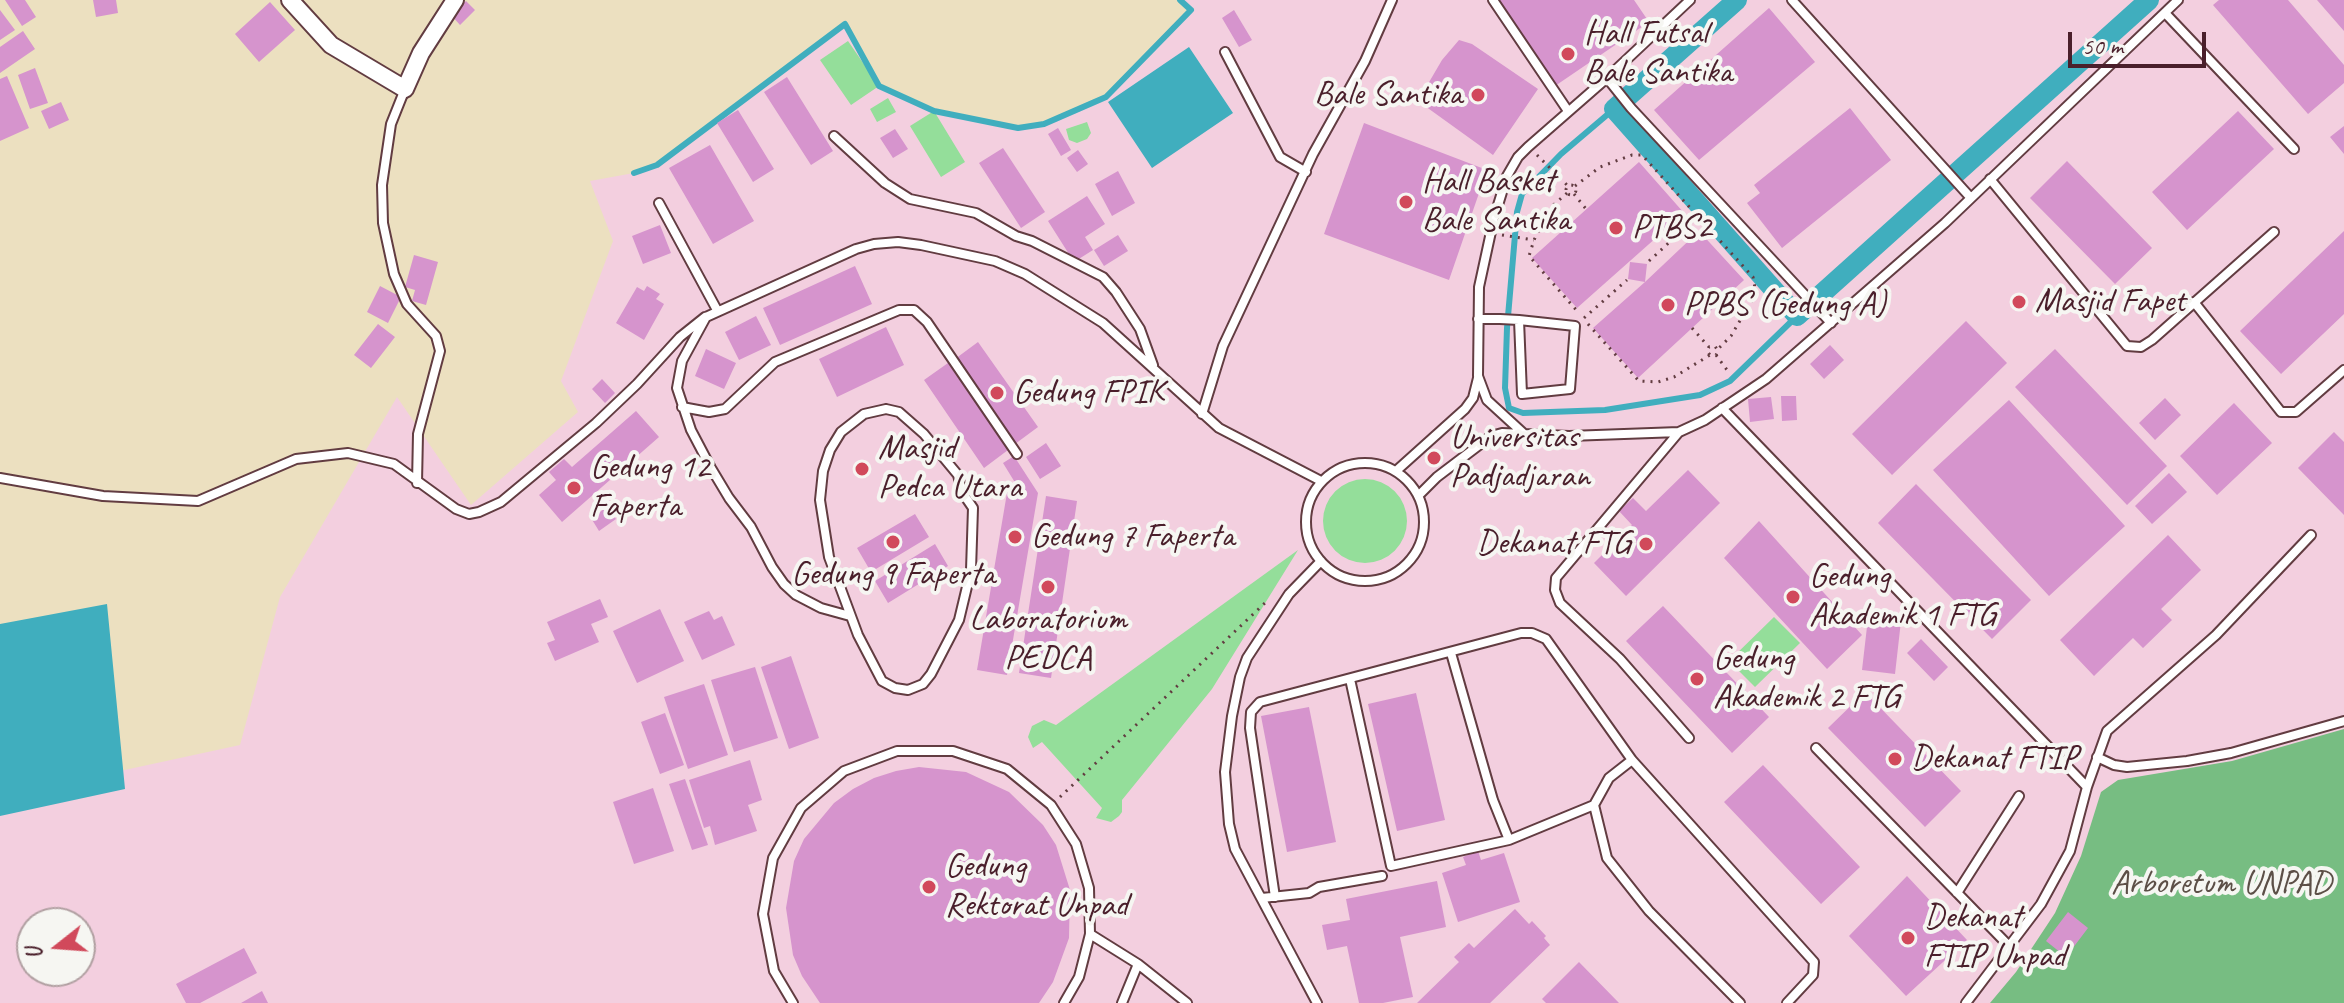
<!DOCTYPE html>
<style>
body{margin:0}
#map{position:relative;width:2344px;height:1003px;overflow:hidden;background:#ece0c0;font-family:Caveat,sans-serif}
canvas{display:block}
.north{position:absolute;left:16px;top:907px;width:80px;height:80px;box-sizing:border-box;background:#f6f6f2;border:2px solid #b1a0a2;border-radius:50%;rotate:253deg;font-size:22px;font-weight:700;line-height:32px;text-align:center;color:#4a1f2b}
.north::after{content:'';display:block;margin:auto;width:28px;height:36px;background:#d1495b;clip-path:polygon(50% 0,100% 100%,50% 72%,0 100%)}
.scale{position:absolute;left:2068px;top:32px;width:138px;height:36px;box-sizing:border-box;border:4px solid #4a1f2b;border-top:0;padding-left:10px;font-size:24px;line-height:28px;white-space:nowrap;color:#4a1f2b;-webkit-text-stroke:6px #f6f6f2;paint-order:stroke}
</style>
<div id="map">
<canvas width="2344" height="1003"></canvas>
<div class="north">U</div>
<div class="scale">50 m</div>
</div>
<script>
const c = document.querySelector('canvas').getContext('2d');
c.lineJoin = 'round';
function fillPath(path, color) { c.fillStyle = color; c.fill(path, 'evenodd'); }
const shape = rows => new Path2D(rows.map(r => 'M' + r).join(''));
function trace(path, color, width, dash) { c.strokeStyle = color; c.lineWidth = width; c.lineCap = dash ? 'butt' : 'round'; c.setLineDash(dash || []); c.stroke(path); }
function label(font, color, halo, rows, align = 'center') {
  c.font = font + ' Caveat,sans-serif'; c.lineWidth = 8; c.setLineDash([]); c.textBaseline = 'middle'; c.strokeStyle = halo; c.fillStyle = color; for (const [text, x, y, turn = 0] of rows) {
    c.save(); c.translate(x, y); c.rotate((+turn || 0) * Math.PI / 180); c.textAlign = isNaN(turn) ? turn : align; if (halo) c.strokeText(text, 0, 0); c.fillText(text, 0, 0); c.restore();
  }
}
const built = shape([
 [1180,0,2344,0,2344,1003,0,1003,0,797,240,745,280,597,397,397,471,505,578,412,561,381,613,241,590,181,634,173,657,165,845,24,879,86,929,109,989,124,1018,128,1044,124,1106,97,1190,10],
 [32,923,80,923,80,971,32,971]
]);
const green = shape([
 [848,41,879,86,851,105,820,60],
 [888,98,896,112,877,122,870,109],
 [934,111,965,162,941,177,910,126],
 [1087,122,1091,133,1087,139,1077,143,1069,140,1066,129],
 '1323 521a42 42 0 1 1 84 0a42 42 0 1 1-84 0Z',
 [1298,550,1212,689,1122,800,1122,812,1119,816,1111,822,1096,818,1102,808,1042,742,1033,748,1028,737,1032,726,1044,720,1056,725],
 [1774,617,1800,643,1755,687,1729,661]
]);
const forest = shape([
 [2344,729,2344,1003,1990,1003,2016,972,2055,913,2081,856,2101,792,2118,780,2232,761]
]);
const water = shape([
 [1189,47,1233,113,1152,168,1108,102],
 [107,604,125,789,0,816,0,624]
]);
const stream = shape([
 [1614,109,1561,154,1522,194,1517,212,1507,328,1505,388,1509,408,1523,413,1605,410,1700,395,1730,381,1797,316],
 [634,173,657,165,845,24,879,86,934,111,1018,128,1044,124,1106,97,1191,10,1180,0]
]);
const canal = shape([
 [1737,0,1614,109,1797,316,2149,0]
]);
const building = shape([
 [5,0,25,0,36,17,22,26],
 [93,0,116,0,118,13,96,17],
 [1496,0,1634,0,1649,22,1555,86],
 [2219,0,2288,0,2344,65,2344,83,2308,114,2213,5],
 [2317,0,2344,0,2344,31],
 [466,1,475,10,460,25,451,15],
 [270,2,295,30,259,62,235,34],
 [1769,8,1815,62,1699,160,1654,110],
 [0,10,15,30,0,40],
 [1234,10,1252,40,1239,47,1222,18],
 [23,31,35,49,0,73,0,47],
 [1459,40,1472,44,1538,89,1493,155,1418,101,1442,60],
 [35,68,48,103,30,109,18,75],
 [7,76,29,128,0,141,0,79],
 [787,77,833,151,811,165,764,92],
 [61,102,69,120,49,129,41,111],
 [1850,108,1891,160,1782,248,1747,203,1760,193,1754,185],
 [738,110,774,169,753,182,717,123],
 [2238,111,2274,149,2187,230,2152,192],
 [1364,123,1487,170,1449,280,1324,234],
 [2344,126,2344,154,2330,137],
 [1058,128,1071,150,1061,156,1048,134],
 [895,129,908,149,893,158,880,138],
 [710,145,754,221,713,244,669,168],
 [1003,148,1045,212,1021,228,979,163],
 [1078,150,1088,164,1077,172,1067,158],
 [2067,161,2152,248,2115,284,2030,198],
 [1639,162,1684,213,1577,308,1532,258],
 [1118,171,1135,203,1112,216,1095,184],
 [1087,196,1105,224,1085,237,1093,250,1074,262,1048,221],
 [660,225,671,253,643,264,632,236],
 [1699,231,1744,280,1638,378,1593,328,1645,282,1628,279,1630,262,1647,264,1645,282],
 [2344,231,2344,314,2281,374,2240,331],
 [1118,235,1128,251,1104,266,1094,250],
 [414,255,438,262,426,305,412,301,415,290,405,287],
 [855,266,872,304,780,345,763,308],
 [380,286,401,297,388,323,367,312],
 [647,286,660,294,656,299,664,304,644,340,616,323,637,287,644,291],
 [756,316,771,345,739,360,725,332],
 [1966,321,2007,363,1892,475,1852,434],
 [378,324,395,337,371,368,354,355],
 [886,327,904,365,837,397,819,359],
 [978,342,1038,427,1015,444,955,359],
 [1830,345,1844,360,1824,379,1810,364],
 [706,349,736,363,724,389,695,376],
 [2055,349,2167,466,2127,505,2015,387],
 [948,363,1008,450,984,468,924,380],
 [602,379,615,393,605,403,592,389],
 [1781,396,1796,396,1797,420,1782,421],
 [1771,397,1774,419,1750,422,1748,399],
 [2165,398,2181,415,2155,440,2139,423],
 [2009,400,2125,526,2049,596,1933,470],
 [2234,403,2272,443,2217,495,2180,456],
 [636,411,659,437,562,522,539,495,556,480,549,472,564,459,572,467],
 [2334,432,2344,442,2344,515,2298,468],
 [1046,443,1061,466,1040,479,1026,457],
 [1014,456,1038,493,1007,675,977,670,1008,487,1019,489,1003,463],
 [1688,470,1720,503,1626,596,1594,563,1632,525,1619,511,1633,498,1646,511],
 [2169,473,2187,492,2152,524,2135,506],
 [1916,484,2031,600,1992,639,1878,523],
 [1046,496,1077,501,1051,678,1019,673],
 [607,507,616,519,599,531,591,518],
 [915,514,929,537,871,572,857,548],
 [1759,521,1862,635,1827,669,1724,558],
 [2168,535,2201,570,2161,609,2172,620,2143,648,2133,638,2094,676,2060,640],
 [935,544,948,566,888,603,875,581],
 [600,599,608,617,591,624,599,642,555,661,547,643,555,640,547,622],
 [1663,606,1769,717,1732,753,1626,641],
 [660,609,684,661,637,683,613,631],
 [709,611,714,620,722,616,735,645,702,660,684,622],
 [1868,618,1901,621,1895,674,1862,670],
 [1921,639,1948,667,1934,681,1907,653],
 [791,656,819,738,789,749,761,667],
 [755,667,778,738,734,752,711,680],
 [704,684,728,755,688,769,664,697],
 [1865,692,1961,791,1925,827,1828,728],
 [1416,693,1445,820,1397,831,1368,704],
 [1309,707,1336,842,1287,852,1261,716],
 [665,713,684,765,660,774,641,722],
 [750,760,762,800,748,805,757,831,715,845,710,826,704,828,689,780],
 [1763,765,1860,867,1821,904,1724,802],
 [919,767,966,772,1009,792,1043,825,1056,845,1070,890,1069,938,1053,982,1039,1003,820,1003,802,976,793,955,786,908,794,861,804,839,834,803,853,789,874,778,896,771],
 [685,779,708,845,692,850,669,784],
 [653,788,674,851,634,864,613,802],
 [1478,851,1481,860,1504,853,1520,902,1458,922,1442,873,1466,865,1463,857],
 [1907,876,1967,940,1906,996,1849,936],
 [1437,881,1446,927,1400,937,1413,997,1383,1003,1359,1003,1347,946,1327,950,1322,925,1350,920,1346,899],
 [1515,909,1529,924,1532,921,1546,936,1544,938,1550,945,1490,1003,1417,1003,1459,962,1454,957,1469,943,1474,948],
 [2068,912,2088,928,2066,957,2046,941],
 [244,948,257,973,200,1003,186,1003,176,984],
 [1579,962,1619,1003,1546,1003,1542,999],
 [262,991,268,1003,241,1003]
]);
const path = shape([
 [1537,155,1568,186],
 '1566 190a5 5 0 1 1 10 0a5 5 0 1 1-10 0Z',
 [1575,186,1600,167,1632,155,1642,155,1753,277,1755,288,1752,300,1731,336,1718,349],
 [1567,193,1550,208,1534,240,1529,256,1578,312],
 [1574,194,1586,209],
 [1502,235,1534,240],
 [1649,261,1698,216],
 [1584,318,1627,280],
 [1588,324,1639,381,1658,382,1674,377,1710,355,1716,355,1718,351,1715,346,1709,347,1707,351,1710,355],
 [1692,328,1709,347],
 [1716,355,1730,374],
 [1060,797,1266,602]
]);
const lane = shape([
 [1493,0,1568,111],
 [1792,0,1970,197],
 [2165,13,2294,149],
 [1225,52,1280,157,1306,172],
 [1607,78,1631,108,1831,323],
 [405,89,391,124,382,185,383,223,394,274,407,304,436,336,440,351,418,434,417,483],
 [834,136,885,183,910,199,976,213,1016,236,1032,241,1103,277,1116,292,1140,329,1153,365],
 [1990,179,2127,346,2141,347,2152,340,2274,232],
 [659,203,717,310],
 [2194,302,2281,412,2296,412,2344,370],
 [1478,319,1500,319,1519,320,1575,326,1570,389,1522,394,1519,320],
 [682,407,709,412,725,409,775,362,899,310,914,310,927,322,1017,454],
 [1722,408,2087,787,2107,731,2216,635,2311,535],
 [886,409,899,412,924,434,958,475,962,492,973,508,971,570,959,620,931,674,923,684,908,690,895,688,882,681,858,635,829,557,820,500,823,471,830,450,841,432,864,414,886,409],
 [1202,414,1223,346,1313,154,1365,61,1392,0],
 [1679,432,1556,578,1555,590,1560,603,1620,659,1689,738],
 [1523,433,1487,400,1478,376,1479,287,1494,218,1507,176,1518,157,1528,147,1607,78,1690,0],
 '1306 522a59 59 0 1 1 118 0a59 59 0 1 1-118 0Z',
 [1396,471,1465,409,1473,398,1478,378],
 [0,478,103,496,198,501,296,459,348,453,394,464,456,509,469,514,479,512,501,502,596,423,637,384,680,337,705,317],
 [1419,495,1437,477,1491,436,1502,433,1569,436,1679,432,1705,420,1766,379,1945,223,2178,0],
 [850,616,821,608,796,595,784,584,772,567,751,527,729,498,711,468,691,430,677,388,682,361,706,317,856,249,874,244,898,242,921,245,995,261,1025,274,1103,323,1219,428,1321,481],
 [1451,653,1493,800,1509,840,1594,805],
 [1350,679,1391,866,1509,840],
 [1816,748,2010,947],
 [2097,757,2114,765,2127,767,2187,761,2231,753,2344,721],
 [1632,760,1609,778,1594,805,1607,858,1649,911,1740,1003],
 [1957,893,2019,796],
 [1275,897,1250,728,1251,712,1260,702,1521,633,1532,633,1546,639,1632,760,1814,962,1813,975,1787,1003],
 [1262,898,1309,893,1319,887,1382,876],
 [1090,934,1138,964,1187,1003],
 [793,1003,774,971,763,914,773,858,801,808,844,771,897,751,953,751,1007,769,1051,805,1076,844,1089,888,1090,934,1079,977,1064,1003],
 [1122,1003,1138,964],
 [1317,1003,1235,849,1229,824,1225,772,1232,716,1240,677,1247,658,1289,594,1321,561],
 [1966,1003,2041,904,2070,851,2087,787]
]);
const street = shape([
 [290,0,331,45,405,89,421,53,455,0]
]);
const markers = [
 [1568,54,8,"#d1495b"],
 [1478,95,8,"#d1495b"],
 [1406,202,8,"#d1495b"],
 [1616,228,8,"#d1495b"],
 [2019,302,8,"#d1495b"],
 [1668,305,8,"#d1495b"],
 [997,393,8,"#d1495b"],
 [1434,458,8,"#d1495b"],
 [862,469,8,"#d1495b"],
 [574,488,8,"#d1495b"],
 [1015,537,8,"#d1495b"],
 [893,542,8,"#d1495b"],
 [1646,544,8,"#d1495b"],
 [1048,587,8,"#d1495b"],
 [1793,597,8,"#d1495b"],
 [1697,679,8,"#d1495b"],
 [1895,759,8,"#d1495b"],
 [929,887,8,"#d1495b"],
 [1908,938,8,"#d1495b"]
];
const poiNames = [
 ["Hall Futsal",1584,34],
 ["Bale Santika",1584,73],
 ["Bale Santika",1462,95,"right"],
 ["Hall Basket",1422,182],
 ["Bale Santika",1422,221],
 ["PTBS2",1632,228],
 ["Masjid Fapet",2035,302],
 ["PPBS (Gedung A)",1684,305],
 ["Gedung FPIK",1013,393],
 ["Universitas",1450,438],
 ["Padjadjaran",1450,477],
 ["Masjid",878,449],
 ["Pedca Utara",878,488],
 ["Gedung 12",590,468],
 ["Faperta",590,507],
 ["Gedung 7 Faperta",1031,537],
 ["Dekanat FTG",1630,544,"right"],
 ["Gedung 9 Faperta",893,575,"center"],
 ["Gedung",1809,577],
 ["Akademik 1 FTG",1809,616],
 ["Laboratorium",1048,620,"center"],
 ["PEDCA",1048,659,"center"],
 ["Gedung",1713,659],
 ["Akademik 2 FTG",1713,698],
 ["Dekanat FTIP",1911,759],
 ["Gedung",945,867],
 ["Rektorat Unpad",945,906],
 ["Dekanat",1924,918],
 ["FTIP Unpad",1924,957]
];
const parkNames = [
 ["Arboretum UNPAD",2221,884]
];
fillPath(built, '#f3cfdf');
fillPath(green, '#94de9a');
fillPath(forest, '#77bd82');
fillPath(water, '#40aebe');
trace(stream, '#40aebe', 6);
trace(canal, '#40aebe', 20);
fillPath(building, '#d694cd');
trace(lane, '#623c41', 12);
trace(street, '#623c41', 20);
trace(path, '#623c41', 3, [2, 6]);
trace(lane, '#fff', 8);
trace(street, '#fff', 16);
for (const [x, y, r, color] of markers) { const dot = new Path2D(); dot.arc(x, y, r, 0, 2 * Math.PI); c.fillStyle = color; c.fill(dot); trace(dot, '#f6f6f2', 3); }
label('34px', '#4a1f2b', '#f6f6f2', poiNames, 'left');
label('34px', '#5c4f47', '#f6f6f2', parkNames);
</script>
